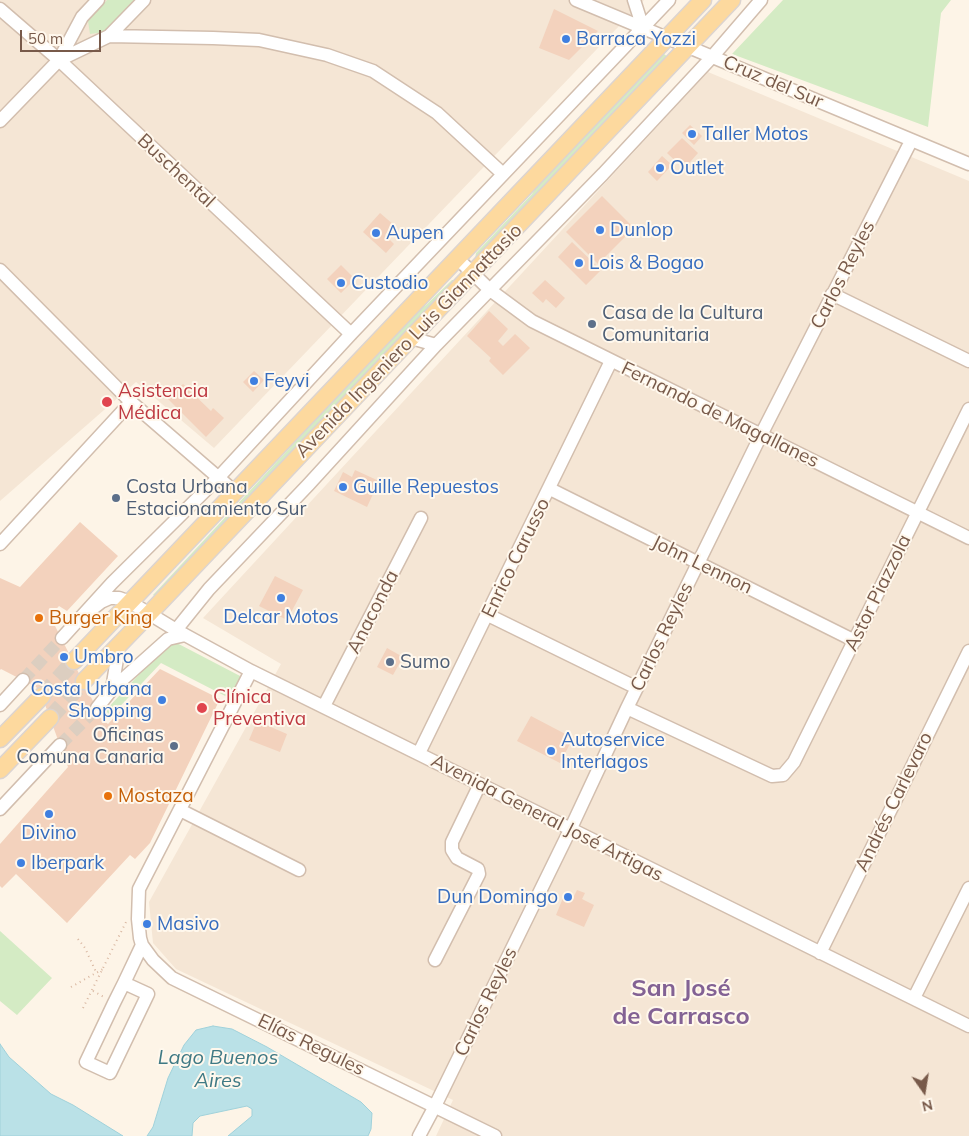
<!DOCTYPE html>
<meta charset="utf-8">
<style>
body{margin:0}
#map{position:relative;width:969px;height:1136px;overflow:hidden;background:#fdf4e7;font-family:Mulish,sans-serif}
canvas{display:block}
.north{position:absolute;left:899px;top:1066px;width:50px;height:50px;-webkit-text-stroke:4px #fff8ed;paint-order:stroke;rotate:167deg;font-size:14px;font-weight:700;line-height:20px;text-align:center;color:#785a4a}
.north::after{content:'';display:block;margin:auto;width:18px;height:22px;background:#785a4a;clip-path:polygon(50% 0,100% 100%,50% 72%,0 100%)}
.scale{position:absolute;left:20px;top:30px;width:81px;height:22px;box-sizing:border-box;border:2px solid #785a4a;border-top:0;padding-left:6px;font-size:15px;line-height:18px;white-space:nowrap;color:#785a4a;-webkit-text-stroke:4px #fff8ed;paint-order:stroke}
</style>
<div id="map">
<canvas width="969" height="1136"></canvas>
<div class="north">N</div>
<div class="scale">50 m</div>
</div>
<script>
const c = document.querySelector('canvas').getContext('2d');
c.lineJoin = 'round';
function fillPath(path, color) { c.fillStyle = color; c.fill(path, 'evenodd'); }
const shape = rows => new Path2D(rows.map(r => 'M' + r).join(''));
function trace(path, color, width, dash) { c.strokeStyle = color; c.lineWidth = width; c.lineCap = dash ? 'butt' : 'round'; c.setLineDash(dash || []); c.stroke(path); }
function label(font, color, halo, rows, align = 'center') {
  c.font = font + ' Mulish,sans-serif'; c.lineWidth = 4; c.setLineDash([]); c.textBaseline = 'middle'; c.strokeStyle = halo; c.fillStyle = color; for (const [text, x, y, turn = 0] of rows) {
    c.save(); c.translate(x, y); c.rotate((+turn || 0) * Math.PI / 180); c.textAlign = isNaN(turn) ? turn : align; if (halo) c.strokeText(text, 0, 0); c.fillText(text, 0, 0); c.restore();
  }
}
const residential = shape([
 [0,0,644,0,214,448,136,382,0,501],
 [708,72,969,181,969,1136,436,1136,453,1100,176,969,153,943,149,902,281,664,203,618]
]);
const green = shape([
 [107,0,134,0,105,32,90,34,88,21],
 [783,0,951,0,941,13,928,127,732,54],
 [660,54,664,54,668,57,477,259,475,259,476,253,532,194,538,184],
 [452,280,455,280,457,282,157,598,153,595,415,313,426,305],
 [171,640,242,677,231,699,161,663,110,717,106,710],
 [0,931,52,978,17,1015,0,1001]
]);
const water = shape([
 [213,1026,232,1029,267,1047,361,1102,372,1113,371,1129,368,1136,228,1136,252,1116,252,1109,247,1106,200,1116,193,1123,192,1136,147,1136,153,1127,168,1078,184,1045,196,1030,213,1026],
 [0,1044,9,1057,51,1094,73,1105,123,1136,0,1136,0,1044]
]);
const building = shape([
 [554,9,598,31,569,60,539,48],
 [690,125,702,136,694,145,682,133],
 [682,138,698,153,684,169,667,153],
 [662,156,672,165,657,181,648,172],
 [602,196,634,228,598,264,566,232],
 [380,213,394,225,385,235,394,244,386,253,363,232],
 [572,242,601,270,586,285,558,257],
 [341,265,355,279,341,293,327,279],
 [545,280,565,298,556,308,546,299,543,303,532,293],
 [489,311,508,329,498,341,503,346,515,334,530,348,503,375,489,361,491,358,467,336],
 [254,371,264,380,253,392,243,382],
 [183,384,211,411,213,408,224,418,206,437,168,399],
 [355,470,379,481,367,507,334,491,343,472,352,477],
 [80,522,118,556,67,611,59,606,50,616,102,719,108,724,160,669,220,699,150,843,135,859,130,855,67,923,16,874,2,888,0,886,0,844,68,767,40,691,36,687,1,669,0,670,0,578,20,587],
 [275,576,303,590,287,620,259,606],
 [387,648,403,657,393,675,377,667],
 [531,716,573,738,560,763,517,741],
 [257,721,287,734,280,752,249,740],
 [577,890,585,893,582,899,594,905,584,927,556,915,565,893,574,896]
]);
const minorTunnel = shape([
 [23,680,62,638],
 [60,745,97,708]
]);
const majorTunnel = shape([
 [42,696,74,661],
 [50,718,84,681]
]);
const path = shape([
 [78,939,85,948,96,972],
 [71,987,103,969],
 [93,991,104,997],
 [83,1008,126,922]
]);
const minor = shape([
 [576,0,969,164],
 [634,0,643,28],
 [0,9,59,60,351,334],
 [109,36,213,38,259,40,327,55,373,71,437,113,503,174],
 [59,60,109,36,144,0],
 [0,121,59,60,82,17,98,0],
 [458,259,490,290,532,321,969,538],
 [0,270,131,402,235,492],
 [832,294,969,361],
 [411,338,436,345],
 [550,489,855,641],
 [0,544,131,402],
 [488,615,637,688],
 [78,620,101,602,110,598,119,598,130,602,176,630,251,671,969,1026],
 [176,630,209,589,309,484,436,345,603,174,712,57,761,0],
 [62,638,112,583,218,478,351,334,669,0],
 [251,671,139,889,138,919,140,938,142,945,153,960,172,978,495,1136],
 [112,689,119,647],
 [0,705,23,680],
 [324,706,421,518],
 [97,708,112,689,168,639,185,635],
 [627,708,772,776,783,775,794,762,969,409],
 [419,753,611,361],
 [0,809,60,745],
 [180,810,299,870],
 [820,953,969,651],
 [435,960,479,874,478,869,457,858,452,850,452,842,480,784],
 [124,983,148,994,110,1073,86,1062,114,1003,124,983,142,945],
 [914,998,969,888],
 [419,1136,435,1106,570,830,627,708,761,435,911,141]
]);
const major = shape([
 [74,661,703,0],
 [84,681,149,614,732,0],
 [0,739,42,696],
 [0,770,50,718]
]);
const markers = [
 [566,39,5,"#3f7fe0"],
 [692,134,5,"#3f7fe0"],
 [660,168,5,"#3f7fe0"],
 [600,230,5,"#3f7fe0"],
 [376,233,5,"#3f7fe0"],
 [579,263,5,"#3f7fe0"],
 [341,283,5,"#3f7fe0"],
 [592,324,5,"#5c6f8a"],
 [254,381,5,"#3f7fe0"],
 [107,402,6,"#e0444e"],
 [343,487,5,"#3f7fe0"],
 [116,498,5,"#5c6f8a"],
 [281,598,5,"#3f7fe0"],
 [39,618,5,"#e8710a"],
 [64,657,5,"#3f7fe0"],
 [390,662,5,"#5c6f8a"],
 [162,700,5,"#3f7fe0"],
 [202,708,6,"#e0444e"],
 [174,746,5,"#5c6f8a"],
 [551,751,5,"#3f7fe0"],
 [108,796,5,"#e8710a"],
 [49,814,5,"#3f7fe0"],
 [21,863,5,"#3f7fe0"],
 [568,897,5,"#3f7fe0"],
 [147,924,5,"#3f7fe0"]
];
const shopNames = [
 ["Barraca Yozzi",576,39],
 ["Taller Motos",702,134],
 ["Outlet",670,168],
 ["Dunlop",610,230],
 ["Aupen",386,233],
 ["Lois & Bogao",589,263],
 ["Custodio",351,283],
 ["Feyvi",264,381],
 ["Guille Repuestos",353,487],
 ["Delcar Motos",281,617,"center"],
 ["Umbro",74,657],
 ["Costa Urbana",152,689,"right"],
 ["Shopping",152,711,"right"],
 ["Autoservice",561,740],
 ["Interlagos",561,762],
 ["Divino",49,833,"center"],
 ["Iberpark",31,863],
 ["Dun Domingo",558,897,"right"],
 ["Masivo",157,924]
];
const streetNames = [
 ["Cruz del Sur",773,82,23],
 ["Buschental",176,171,43],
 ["Carlos Reyles",843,275,-63],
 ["Avenida Ingeniero Luis Giannattasio",409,341,-46],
 ["Fernando de Magallanes",720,415,26],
 ["Enrico Carusso",516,558,-64],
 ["John Lennon",702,565,26],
 ["Astor Piazzola",878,593,-64],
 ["Anaconda",373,612,-63],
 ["Carlos Reyles",662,637,-64],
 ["Andrés Carlevaro",894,802,-64],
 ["Avenida General José Artigas",547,818,27],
 ["Carlos Reyles",486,1002,-64],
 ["Elías Regules",311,1045,26]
];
const serviceNames = [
 ["Casa de la Cultura",602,313],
 ["Comunitaria",602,335],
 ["Costa Urbana",126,487],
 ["Estacionamiento Sur",126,509],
 ["Sumo",400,662],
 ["Oficinas",164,735,"right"],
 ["Comuna Canaria",164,757,"right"]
];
const healthNames = [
 ["Asistencia",118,391],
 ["Médica",118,413],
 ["Clínica",213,697],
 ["Preventiva",213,719]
];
const foodNames = [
 ["Burger King",49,618],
 ["Mostaza",118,796]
];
const waterNames = [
 ["Lago Buenos",218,1058],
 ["Aires",218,1081]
];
const districtNames = [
 ["San José",681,989],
 ["de Carrasco",681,1017]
];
fillPath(residential, '#f5e6d5');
fillPath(green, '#d4ebc4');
fillPath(water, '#bae1e7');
trace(water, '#a0d1da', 1);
fillPath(building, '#f3d2bd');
trace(minorTunnel, '#dccec0', 12, [12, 6]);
trace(majorTunnel, '#dccec0', 16, [16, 8]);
trace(minor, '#d2beae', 15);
trace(major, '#dcd4d0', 19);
trace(path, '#d8b6a0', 2, [1, 4]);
trace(minor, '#fff', 12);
trace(major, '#fdd99e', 16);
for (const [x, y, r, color] of markers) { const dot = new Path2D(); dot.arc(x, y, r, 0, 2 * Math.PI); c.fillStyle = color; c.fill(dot); trace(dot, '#fff8ed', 2); }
label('19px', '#366cbe', '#fff8ed', shopNames, 'left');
label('19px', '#785a4a', '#fff8ed', streetNames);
label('19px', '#4e5e75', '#fff8ed', serviceNames, 'left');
label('19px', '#be3a42', '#fff8ed', healthNames, 'left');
label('19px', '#c56008', '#fff8ed', foodNames, 'left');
label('italic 20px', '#3f7984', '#fff8ed', waterNames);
label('bold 24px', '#836294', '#fff8ed', districtNames);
</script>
